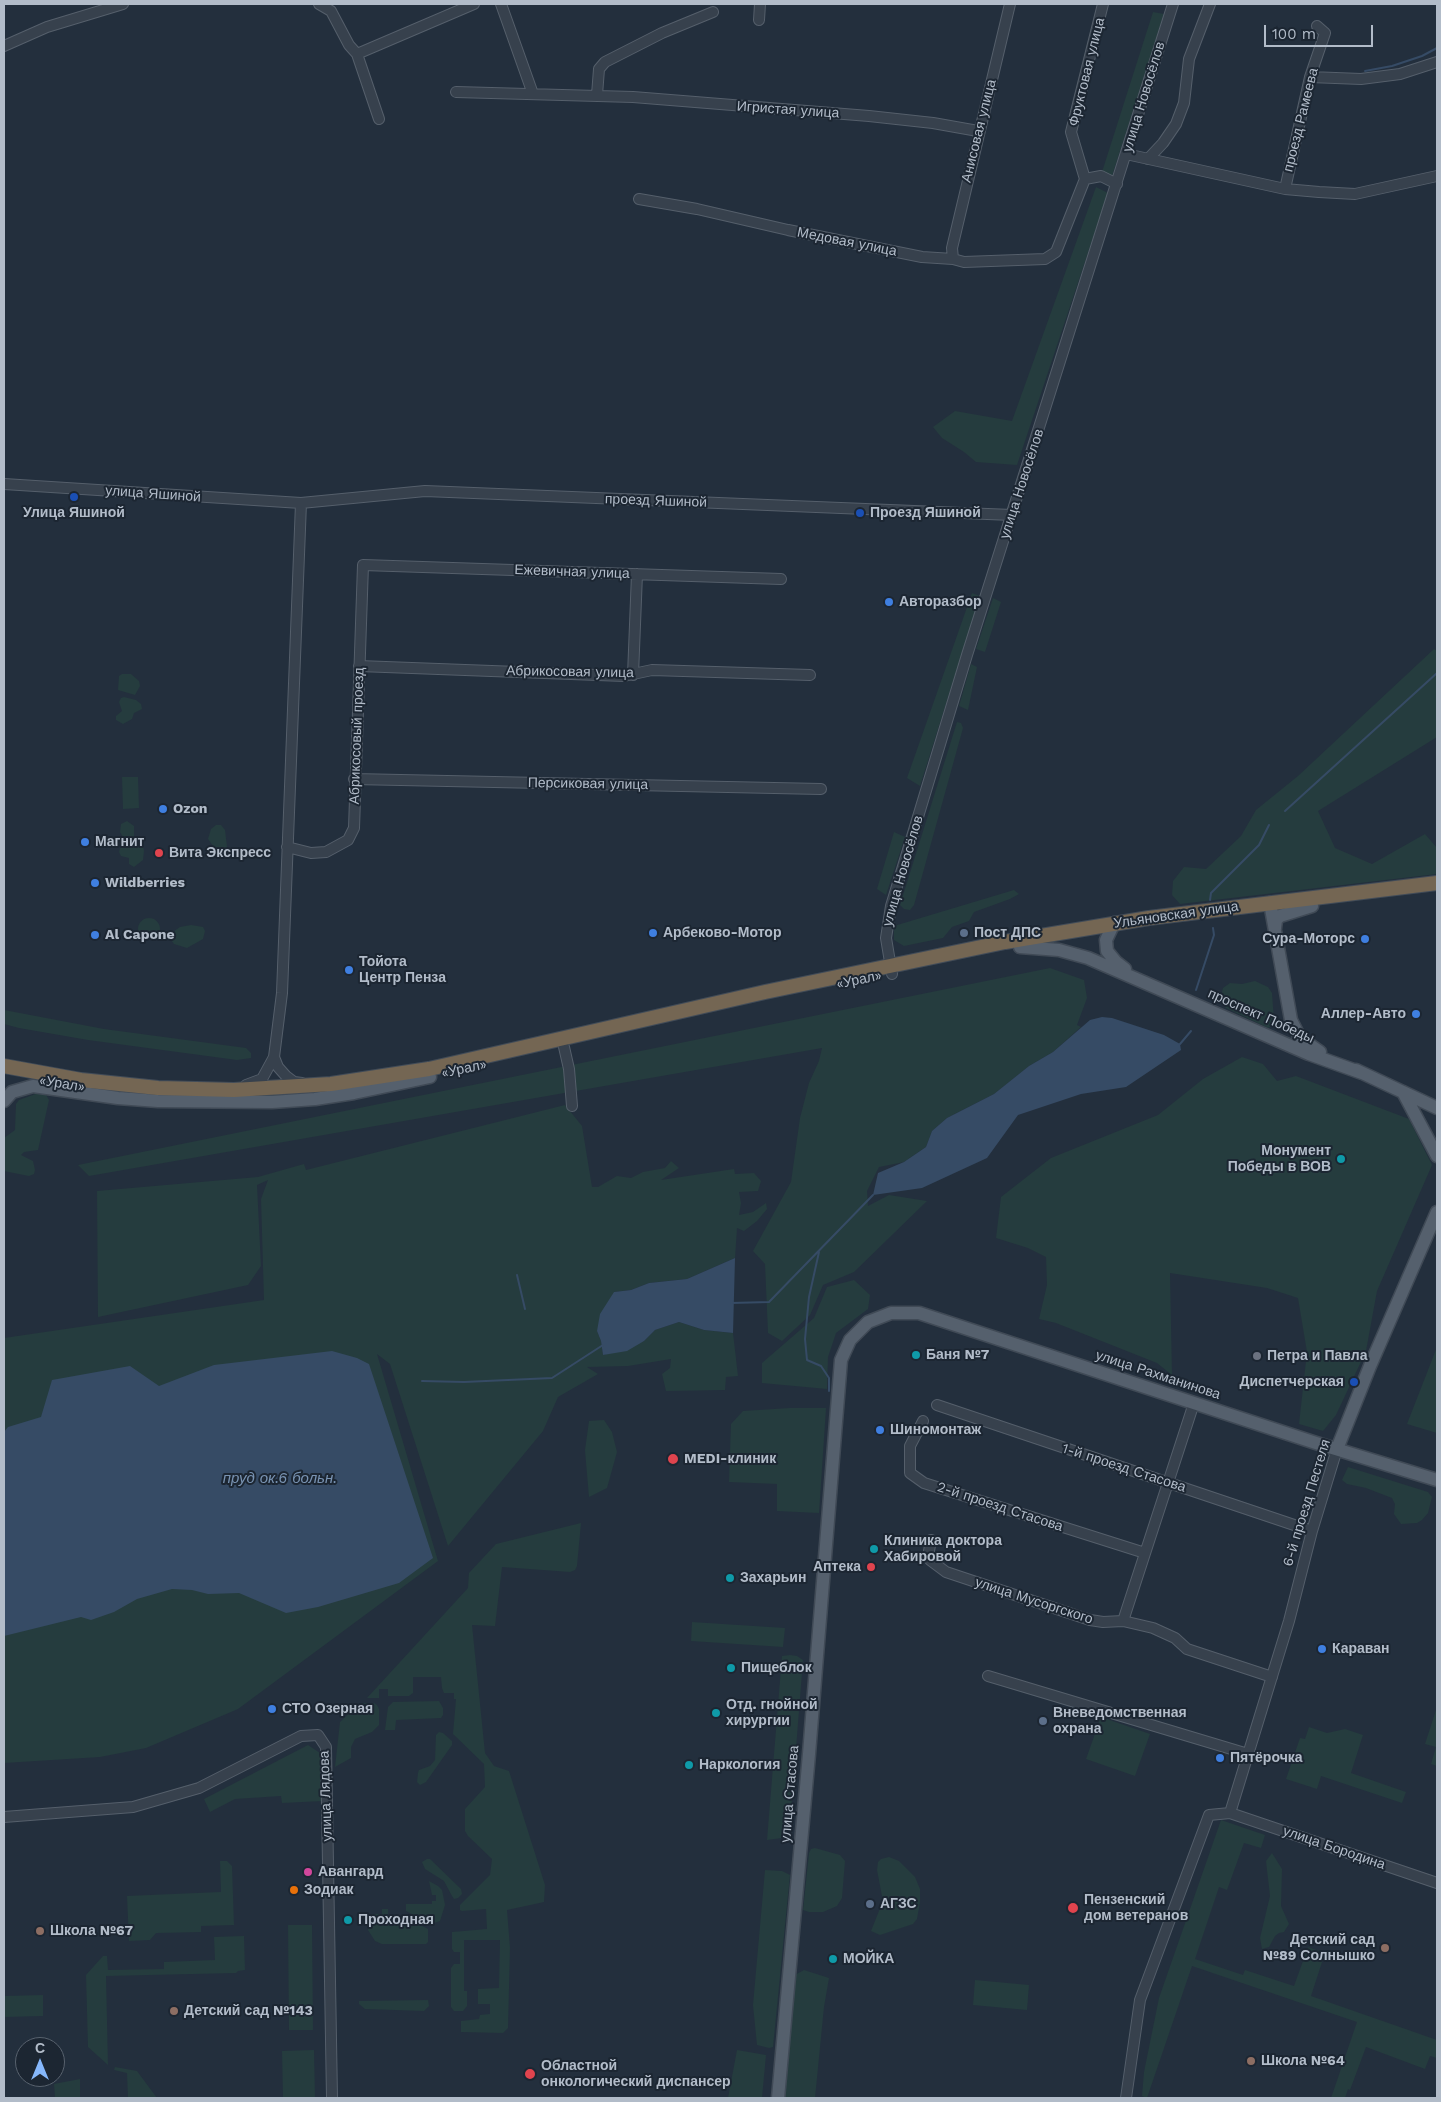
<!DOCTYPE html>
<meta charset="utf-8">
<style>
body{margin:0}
#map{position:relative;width:1441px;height:2102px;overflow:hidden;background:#232f3d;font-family:"Work Sans",sans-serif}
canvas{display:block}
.frame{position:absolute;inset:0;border:5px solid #b2bcc9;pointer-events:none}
.north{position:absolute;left:15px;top:2037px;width:50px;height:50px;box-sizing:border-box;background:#1c2632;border:1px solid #58626e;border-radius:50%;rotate:0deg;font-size:14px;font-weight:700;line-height:20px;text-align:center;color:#b2bcc9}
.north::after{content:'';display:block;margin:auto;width:18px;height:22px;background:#85b7fb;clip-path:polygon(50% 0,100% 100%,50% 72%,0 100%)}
.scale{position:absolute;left:1264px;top:25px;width:109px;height:22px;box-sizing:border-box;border:2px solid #b2bcc9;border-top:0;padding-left:6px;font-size:15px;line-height:18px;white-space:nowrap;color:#b2bcc9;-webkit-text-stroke:4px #1c2632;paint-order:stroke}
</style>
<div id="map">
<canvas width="1441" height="2102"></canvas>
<div class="frame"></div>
<div class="north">С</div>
<div class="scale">100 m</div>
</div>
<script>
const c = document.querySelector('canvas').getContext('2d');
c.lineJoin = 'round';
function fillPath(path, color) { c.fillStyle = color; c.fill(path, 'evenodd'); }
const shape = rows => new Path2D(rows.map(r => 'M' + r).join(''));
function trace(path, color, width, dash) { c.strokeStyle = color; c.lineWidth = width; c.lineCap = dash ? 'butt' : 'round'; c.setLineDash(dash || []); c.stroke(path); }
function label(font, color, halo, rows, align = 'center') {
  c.font = font + ' "Work Sans",sans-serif'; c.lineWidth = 4; c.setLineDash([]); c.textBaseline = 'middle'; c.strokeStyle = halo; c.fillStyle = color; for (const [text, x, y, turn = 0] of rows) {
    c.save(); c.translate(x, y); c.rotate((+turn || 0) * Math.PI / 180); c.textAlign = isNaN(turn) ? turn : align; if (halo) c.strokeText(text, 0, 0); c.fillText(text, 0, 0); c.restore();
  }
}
const green = shape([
 [1153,12,1164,14,1112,176,1102,172],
 [1096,187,1108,193,1017,465,976,462,964,452,942,438,933,427,955,411,1012,421],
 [972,593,980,596,920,786,907,778],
 [993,598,1001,602,985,652,976,649],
 [1434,649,1437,651,1437,737,1318,811,1335,848,1372,864,1425,834,1437,848,1437,874,1180,904,1172,895,1173,881,1184,867,1206,869,1241,836,1256,810,1298,776],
 [971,664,977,667,968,710,959,706],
 [131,674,139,681,140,686,135,695,118,690,119,676,122,674],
 [124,697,136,700,141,704,142,709,134,713,132,719,123,724,116,720,116,716,122,711,119,702,121,698],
 [957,722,961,723,963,728,914,905,910,910,904,909,900,905],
 [122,777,138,777,139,808,123,809],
 [127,821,134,826,134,840,137,844,143,846,144,851,143,860,134,867,129,864,129,858,121,856,119,852,121,845,128,845,130,843,130,838,123,837,120,832,121,824],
 [216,825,221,825,225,830,228,855,222,857,214,855,213,846,208,839,211,829],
 [894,832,905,837,886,895,877,889],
 [1014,890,1019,894,1010,899,974,912,969,921,952,927,943,938,904,946,894,940,894,926],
 '138 929a11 11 0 1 1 22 0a11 11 0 1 1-22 0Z',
 [191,925,203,927,205,931,203,939,187,948,174,944,169,937,170,934,180,927],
 [1050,968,1084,980,1087,998,1077,1025,1081,1027,1053,1052,1029,1066,994,1094,947,1118,932,1131,926,1147,904,1162,879,1167,867,1191,868,1206,889,1195,927,1201,854,1272,823,1285,810,1315,782,1341,768,1333,765,1264,753,1251,791,1182,800,1118,809,1083,819,1061,822,1048,89,1176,78,1165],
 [1255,981,1268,987,1272,993,1274,1020,1273,1025,1268,1028,1226,1008,1220,1000,1223,988,1230,983,1242,984],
 [4,1010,104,1029,246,1048,251,1053,251,1058,237,1060,88,1040,19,1028,4,1024],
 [1242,1057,1263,1064,1277,1081,1296,1076,1409,1119,1432,1165,1377,1291,1366,1351,1336,1415,1323,1431,1299,1424,1307,1352,1298,1298,1267,1288,1170,1273,1172,1375,1157,1363,1056,1323,1039,1319,1047,1285,1046,1257,1028,1248,996,1238,1001,1197,1051,1158,1158,1115,1203,1079],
 [41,1092,45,1093,49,1100,38,1150,24,1152,21,1155,33,1161,35,1170,34,1174,29,1176,4,1171,4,1138,15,1130,16,1104,19,1100],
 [565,1105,582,1126,592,1187,598,1187,617,1176,631,1178,643,1172,665,1168,671,1161,679,1168,661,1180,734,1169,735,1174,754,1173,761,1181,758,1191,739,1192,741,1203,739,1215,753,1212,766,1203,767,1209,757,1221,744,1231,737,1228,735,1258,687,1279,649,1283,631,1290,614,1292,597,1331,601,1341,603,1355,644,1341,655,1330,679,1322,704,1330,733,1333,738,1376,726,1377,725,1390,666,1391,662,1374,670,1368,671,1359,628,1366,587,1367,598,1374,558,1397,543,1431,448,1546,390,1364,377,1354,438,1561,238,1709,146,1748,100,1757,4,1763,4,1338,264,1300,261,1199,268,1180,257,1185,261,1266,248,1285,98,1317,97,1191,258,1177,304,1164,306,1170],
 [854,1280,870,1295,868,1309,836,1333,828,1357,827,1389,762,1383,762,1363,814,1318,827,1287],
 [1437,1347,1437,1433,1407,1424],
 [790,1408,826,1408,819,1513,777,1511,777,1484,729,1482,731,1424,743,1411],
 [604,1420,612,1432,617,1452,607,1488,589,1497,585,1450,589,1421],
 [1348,1467,1428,1492,1432,1497,1428,1513,1422,1520,1417,1523,1401,1524,1394,1514,1395,1504,1392,1498,1366,1488,1347,1484,1342,1480],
 [581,1523,577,1566,575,1570,570,1572,502,1567,495,1626,472,1625,485,1753,494,1766,509,1771,545,1885,544,1902,507,1910,510,1948,508,2028,503,2033,461,2032,461,2021,479,2019,480,2015,490,2014,490,2004,478,2004,478,1989,499,1988,500,1940,464,1940,464,1991,467,1991,467,2006,463,2011,454,2011,451,2007,451,1968,454,1964,460,1964,460,1952,454,1952,452,1949,452,1932,487,1929,486,1909,462,1911,460,1910,460,1905,490,1875,492,1859,468,1836,465,1831,465,1809,485,1787,484,1764,453,1734,456,1699,454,1699,454,1693,444,1693,442,1688,441,1677,413,1677,413,1693,409,1696,388,1696,388,1689,379,1689,379,1698,367,1698,468,1588,469,1573,496,1544],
 [692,1622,785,1628,783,1647,691,1641],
 [790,1655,797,1656,803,1660,789,1837,767,1840,782,1656],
 [439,1701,443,1708,443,1715,441,1718,396,1720,395,1730,385,1730,388,1707,393,1702],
 [360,1703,374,1703,377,1705,379,1709,379,1725,372,1732,355,1739,351,1747,351,1758,335,1767,340,1722],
 [1437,1707,1437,1766,1431,1764,1436,1747,1425,1744],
 [1101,1717,1150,1734,1135,1776,1086,1759],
 [1309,1727,1327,1733,1345,1729,1363,1735,1351,1773,1406,1792,1402,1803,1321,1776,1317,1789,1286,1779,1300,1738,1305,1739],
 [439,1732,443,1733,452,1741,452,1745,426,1782,420,1785,417,1782,418,1773,419,1770,430,1766,435,1760,436,1735],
 [308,1745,320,1753,323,1801,282,1803,281,1796,235,1799,210,1812,204,1799],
 [1221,1820,1265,1835,1261,1848,1244,1843,1227,1890,1219,1887,1195,1959,1243,1975,1245,1970,1294,1986,1308,1947,1325,1953,1311,1996,1437,2040,1437,2058,1430,2056,1425,2069,1366,2047,1350,2090,1348,2089,1345,2098,1331,2098,1357,2022,1192,1966,1147,2098,1142,2096,1144,2072,1159,1998],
 [815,1848,840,1855,845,1861,842,1898,837,1906,823,1912,809,1912,803,1910,809,1853,811,1849],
 [1272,1853,1282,1869,1281,1906,1289,1924,1284,1932,1279,1933,1275,1936,1269,1947,1262,1949,1260,1938,1270,1896,1266,1861],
 [889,1857,899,1861,915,1877,920,1889,920,1902,917,1919,913,1924,880,1935,871,1931,881,1906,882,1896,877,1870,878,1862,881,1859],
 [427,1859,430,1859,461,1889,462,1894,458,1898,454,1899,452,1896,444,1881,425,1869,422,1862],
 [220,1861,227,1861,232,1866,234,1925,201,1926,201,1932,156,1933,150,1940,129,1941,127,1896,221,1892],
 [765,1870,782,1871,790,1875,773,2047,769,2048,757,2045,753,2005],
 [429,1881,438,1886,442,1890,445,1905,440,1921,431,1924,406,1911,406,1904,432,1904,432,1901,436,1901,436,1895,432,1895],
 [382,1909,388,1909,388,1918,405,1917,428,1929,428,1942,426,1944,382,1944,375,1941,368,1930,367,1917,370,1914,382,1914],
 [288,1925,312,1925,313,2030,289,2030],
 [244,1936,245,1970,238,1971,236,1973,106,1976,108,2065,88,2047,86,1975,103,1956,107,1956,108,1970,164,1969,164,1962,215,1960,214,1937],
 [804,1970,829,1978,824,2007,815,2098,782,2098,795,1975],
 [975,1980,1029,1985,1027,2010,973,2005],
 [43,1995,43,2016,4,2017,4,1996],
 [428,2000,429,2006,424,2011,365,2009,359,2004,359,2001],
 [314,2050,315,2098,283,2098,282,2051],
 [737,2050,766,2055,762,2098,728,2098],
 [115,2067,137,2071,157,2098,128,2098,127,2073,114,2070],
 [80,2079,80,2098,55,2098,54,2084]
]);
const water = shape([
 [1102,1017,1112,1018,1164,1035,1180,1044,1181,1050,1126,1087,1081,1094,1018,1115,987,1158,922,1188,873,1195,878,1173,904,1162,926,1147,932,1131,947,1118,994,1094,1029,1066,1053,1052,1090,1020],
 [735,1258,733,1333,704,1330,679,1322,655,1330,644,1341,627,1351,603,1355,601,1341,597,1331,600,1314,614,1292,631,1290,649,1283,687,1279],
 [332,1351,357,1358,369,1364,433,1558,399,1583,318,1607,286,1613,239,1593,208,1594,192,1590,172,1589,137,1599,114,1612,91,1620,81,1617,4,1636,4,1432,8,1427,41,1417,52,1380,130,1366,159,1386,214,1365]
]);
const stream = shape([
 [1365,71,1392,66,1422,56,1437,48],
 [1285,811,1437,673],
 [1210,900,1211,893,1259,845,1269,825],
 [1196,990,1214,935,1213,928],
 [1180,1044,1191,1031],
 [819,1252,809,1297,805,1339,807,1360,821,1366,829,1378,829,1391],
 [517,1275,525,1309],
 [731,1303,769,1302,873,1195],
 [422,1381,464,1382,552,1378,603,1345]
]);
const minor = shape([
 [319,4,331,11,349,45,357,54,379,119],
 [501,4,533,94],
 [759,20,760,4],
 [4,46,47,27,123,4],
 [357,54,474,4],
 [1310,77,1361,79,1400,74,1437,62],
 [456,92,633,97,869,116,933,123,978,131],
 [597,95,599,69,605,62,662,33,713,12],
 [1126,154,1285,189,1319,192,1355,194,1437,176],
 [1148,159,1163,143,1176,124,1184,103,1189,59,1210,4],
 [1085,179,1101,176,1117,184],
 [1285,189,1310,77,1325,33,1317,26],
 [639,199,697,209,788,230,922,257,953,259,964,262,1045,259,1056,252,1085,179,1071,132,1103,4],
 [953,259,952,248,1010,4],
 [4,484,301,503,425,491,1012,515],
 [359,666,624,676,652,670,810,675],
 [633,675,637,574],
 [354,779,821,789],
 [287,847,311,853,326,852,348,840,354,828,363,565,781,579],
 [892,974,886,938,891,906,967,655,1173,4],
 [564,1047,569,1069,572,1106],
 [274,1057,278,1067,286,1076,294,1082,302,1083],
 [246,1085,262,1079,274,1057,282,993,301,503],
 [937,1405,1312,1531],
 [923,1421,910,1446,910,1473,924,1483,1145,1553],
 [931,1540,929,1551,930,1560,946,1572,1090,1620,1103,1622,1123,1621,1153,1628,1175,1638,1187,1649,1272,1677],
 [1123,1621,1194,1403],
 [988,1676,1248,1754],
 [1230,1813,1289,1621,1312,1531,1337,1449],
 [4,1817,133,1807,199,1788,301,1736,318,1735,326,1747,332,2098],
 [1126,2098,1140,2000,1209,1815,1230,1813,1437,1883]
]);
const major = shape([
 [1270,903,1291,1020,1300,1038,1320,1052],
 [1114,923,1106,940,1107,951,1116,962,1125,969],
 [1275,928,1276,920,1280,916,1312,906],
 [1020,947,1059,950,1088,958,1309,1054,1362,1073],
 [1356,1070,1437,1108],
 [1403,1092,1437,1156],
 [4,1101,12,1092,33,1086,118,1098,158,1101,272,1102,315,1099,354,1093,430,1077],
 [1337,1449,1370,1366,1437,1212],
 [778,2098,809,1754,841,1360,850,1340,868,1322,891,1313,919,1313,1316,1443,1437,1480]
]);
const highway = shape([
 [4,1066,81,1080,158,1088,234,1090,331,1084,429,1069,765,992,1005,942,1149,918,1437,883]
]);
const markers = [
 [74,497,5,"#1a4fb4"],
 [860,513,5,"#1a4fb4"],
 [889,602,5,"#3f7fe0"],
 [163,809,5,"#3f7fe0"],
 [85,842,5,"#3f7fe0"],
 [159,853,5,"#e0444e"],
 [95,883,5,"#3f7fe0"],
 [653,933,5,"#3f7fe0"],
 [964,933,5,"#5c6f8a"],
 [95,935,5,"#3f7fe0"],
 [1365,939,5,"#3f7fe0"],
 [349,970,5,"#3f7fe0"],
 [1416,1014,5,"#3f7fe0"],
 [1341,1159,5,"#0f9aa8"],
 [916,1355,5,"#0f9aa8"],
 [1257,1356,5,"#6b7280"],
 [1354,1382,5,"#1a4fb4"],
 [880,1430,5,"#3f7fe0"],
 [673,1459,6,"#e0444e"],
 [874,1549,5,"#0f9aa8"],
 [871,1567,5,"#e0444e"],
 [730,1578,5,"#0f9aa8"],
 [1322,1649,5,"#3f7fe0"],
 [731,1668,5,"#0f9aa8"],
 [272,1709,5,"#3f7fe0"],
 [716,1713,5,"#0f9aa8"],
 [1043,1721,5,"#5c6f8a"],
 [1220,1758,5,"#3f7fe0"],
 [689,1765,5,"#0f9aa8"],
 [308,1872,5,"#d1479c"],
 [294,1890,5,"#e8710a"],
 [870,1904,5,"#5c6f8a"],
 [1073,1908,6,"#e0444e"],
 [348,1920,5,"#0f9aa8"],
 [40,1931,5,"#8d6e63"],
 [1385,1948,5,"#8d6e63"],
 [833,1959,5,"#0f9aa8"],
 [174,2011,5,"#8d6e63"],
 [1251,2061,5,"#8d6e63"],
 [530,2074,6,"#e0444e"]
];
const streetNames = [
 ["Фруктовая улица",1087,72,-76],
 ["улица Новосёлов",1144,97,-73],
 ["Игристая улица",788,110,4],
 ["проезд Рамеева",1301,120,-76],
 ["Анисовая улица",979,131,-76],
 ["Медовая улица",847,242,11],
 ["улица Новосёлов",1022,484,-72],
 ["улица Яшиной",153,494,4],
 ["проезд Яшиной",656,501,2],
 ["Ежевичная улица",572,572,2],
 ["Абрикосовая улица",570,672,1],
 ["Абрикосовый проезд",357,736,-88],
 ["Персиковая улица",588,784,1],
 ["улица Новосёлов",903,871,-74],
 ["Ульяновская улица",1176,915,-8],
 ["«Урал»",859,980,-12],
 ["проспект Победы",1261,1016,24],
 ["«Урал»",464,1069,-12],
 ["«Урал»",62,1084,9],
 ["улица Рахманинова",1158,1375,18],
 ["1-й проезд Стасова",1124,1468,18],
 ["6-й проезд Пестеля",1307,1503,-73],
 ["2-й проезд Стасова",1000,1507,18],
 ["улица Мусоргского",1034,1601,18],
 ["улица Стасова",790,1794,-85],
 ["улица Лядова",326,1796,-92],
 ["улица Бородина",1334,1848,19]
];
const poiNames = [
 ["Улица Яшиной",74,513,"center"],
 ["Проезд Яшиной",870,513],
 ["Авторазбор",899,602],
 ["Ozon",173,809],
 ["Магнит",95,842],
 ["Вита Экспресс",169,853],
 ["Wildberries",105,883],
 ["Арбеково-Мотор",663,933],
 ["Пост ДПС",974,933],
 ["Al Capone",105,935],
 ["Сура-Моторс",1355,939,"right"],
 ["Тойота",359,962],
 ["Центр Пенза",359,978],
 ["Аллер-Авто",1406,1014,"right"],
 ["Монумент",1331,1151,"right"],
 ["Победы в ВОВ",1331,1167,"right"],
 ["Баня №7",926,1355],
 ["Петра и Павла",1267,1356],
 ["Диспетчерская",1344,1382,"right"],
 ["Шиномонтаж",890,1430],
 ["MEDI-клиник",684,1459],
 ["Клиника доктора",884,1541],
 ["Хабировой",884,1557],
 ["Аптека",861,1567,"right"],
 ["Захарьин",740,1578],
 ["Караван",1332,1649],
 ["Пищеблок",741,1668],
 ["Отд. гнойной",726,1705],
 ["хирургии",726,1721],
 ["СТО Озерная",282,1709],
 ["Вневедомственная",1053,1713],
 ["охрана",1053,1729],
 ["Пятёрочка",1230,1758],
 ["Наркология",699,1765],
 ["Авангард",318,1872],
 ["Зодиак",304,1890],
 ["Пензенский",1084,1900],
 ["дом ветеранов",1084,1916],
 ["АГЗС",880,1904],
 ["Проходная",358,1920],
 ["Школа №67",50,1931],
 ["Детский сад",1375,1940,"right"],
 ["№89 Солнышко",1375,1956,"right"],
 ["МОЙКА",843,1959],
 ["Детский сад №143",184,2011],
 ["Школа №64",1261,2061],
 ["Областной",541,2066],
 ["онкологический диспансер",541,2082]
];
const waterNames = [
 ["пруд ок.6 больн.",280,1479]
];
fillPath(green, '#253c3e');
fillPath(water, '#364b65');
trace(stream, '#364b65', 2);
trace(minor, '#555f6b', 12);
trace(major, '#404a56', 15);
trace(highway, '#424c58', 16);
trace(minor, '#37414d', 10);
trace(major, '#55606d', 12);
trace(highway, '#746653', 14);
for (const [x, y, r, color] of markers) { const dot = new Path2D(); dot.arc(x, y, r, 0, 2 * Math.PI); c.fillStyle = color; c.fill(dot); trace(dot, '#1c2632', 2); }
label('14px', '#b2bcc9', '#1c2632', streetNames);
label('bold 14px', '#b2bcc9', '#1c2632', poiNames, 'left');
label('italic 15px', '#7993b2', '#1c2632', waterNames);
</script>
